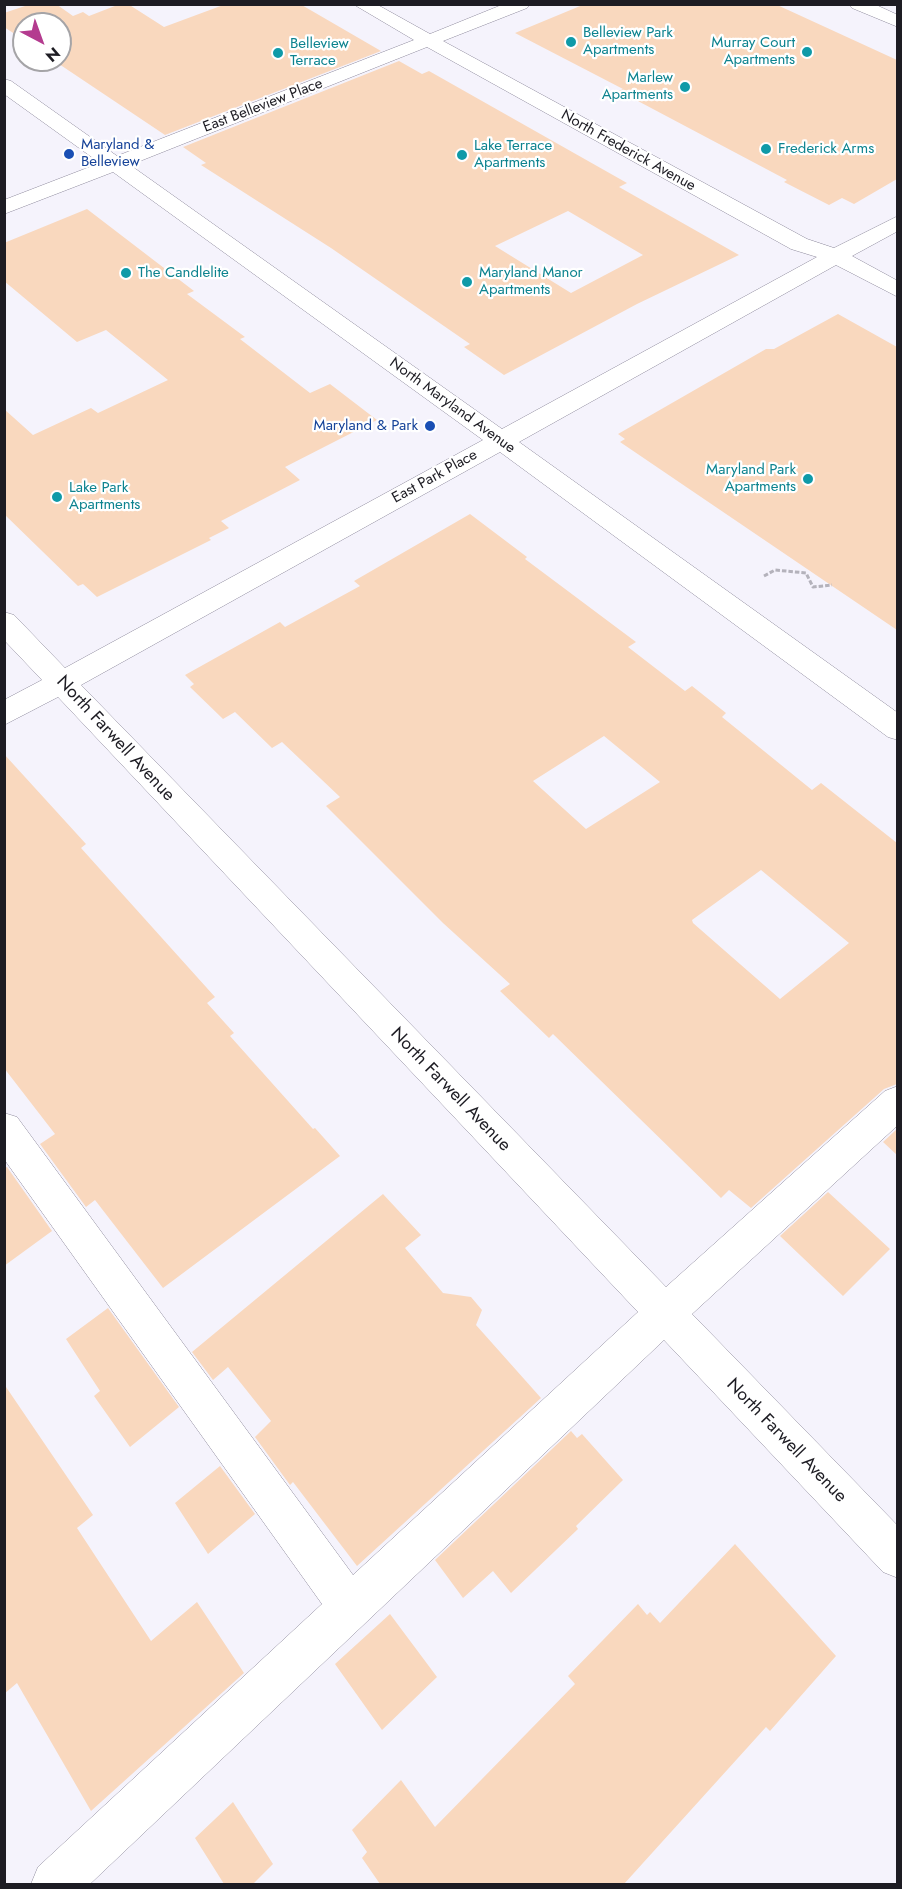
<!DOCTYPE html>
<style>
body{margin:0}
#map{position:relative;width:902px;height:1889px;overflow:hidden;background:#f5f3fc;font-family:Jost,sans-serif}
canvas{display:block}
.frame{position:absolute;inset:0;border:6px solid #1d1c23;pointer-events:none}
.north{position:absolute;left:12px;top:12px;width:60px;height:60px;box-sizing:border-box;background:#fff;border:2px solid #a5a4a7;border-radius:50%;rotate:139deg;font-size:16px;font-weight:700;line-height:24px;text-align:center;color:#1d1c23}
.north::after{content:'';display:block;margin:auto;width:21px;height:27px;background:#b43b8f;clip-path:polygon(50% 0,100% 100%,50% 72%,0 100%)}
</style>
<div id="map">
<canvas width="902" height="1889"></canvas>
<div class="frame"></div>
<div class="north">N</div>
</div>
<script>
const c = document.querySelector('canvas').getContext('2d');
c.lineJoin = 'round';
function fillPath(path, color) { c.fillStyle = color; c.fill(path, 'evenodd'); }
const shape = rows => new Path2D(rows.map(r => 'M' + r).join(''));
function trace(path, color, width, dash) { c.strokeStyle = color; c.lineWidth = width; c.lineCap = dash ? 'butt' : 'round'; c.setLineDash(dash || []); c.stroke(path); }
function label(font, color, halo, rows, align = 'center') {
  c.font = font + ' Jost,sans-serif'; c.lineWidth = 4.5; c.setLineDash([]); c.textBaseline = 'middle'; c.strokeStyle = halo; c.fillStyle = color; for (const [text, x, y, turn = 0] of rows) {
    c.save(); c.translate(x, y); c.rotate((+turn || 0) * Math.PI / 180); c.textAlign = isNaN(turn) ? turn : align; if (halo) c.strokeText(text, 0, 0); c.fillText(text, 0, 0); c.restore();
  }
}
const building = shape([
 [31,4,56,4,73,16,83,12,89,16,120,4,128,4,164,27,226,4,300,4,381,51,165,135,53,60,60,60,60,24,24,24,24,40,4,27,4,13],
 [585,4,775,4,897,60,897,179,854,204,842,198,829,205,784,182,787,180,619,91,623,89,515,33],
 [399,61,422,74,429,71,627,183,619,187,739,255,637,304,504,375,464,347,470,344,331,248,201,165,206,163,183,147],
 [568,211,643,255,571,293,495,246],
 [87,209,194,291,187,294,245,337,240,339,310,393,330,384,377,420,285,467,300,480,221,521,229,528,209,538,211,540,97,597,83,584,78,586,4,514,4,409,33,435,91,408,98,413,168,380,106,330,77,342,4,281,4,243],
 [838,314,897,347,897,630,620,442,625,439,618,434,766,349,774,349],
 [470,514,527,557,525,559,636,642,628,647,685,691,692,686,726,713,722,717,812,790,821,783,897,843,897,1084,884,1089,751,1208,729,1190,721,1198,553,1034,549,1038,500,991,510,984,443,923,326,806,340,797,282,742,272,748,235,712,223,719,190,687,194,684,185,675,280,622,285,627,360,586,354,581],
 [604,736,660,782,586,829,533,781],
 [761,870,849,943,780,999,693,923,692,920],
 [4,754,86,844,81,848,215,997,207,1003,234,1033,230,1036,313,1129,315,1128,340,1156,163,1288,95,1200,86,1207,40,1144,55,1134,4,1068],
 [897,1129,897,1155,883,1142],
 [7,1167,52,1231,4,1266,4,1168],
 [828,1192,890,1249,843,1296,780,1236],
 [383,1194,421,1235,405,1248,443,1293,471,1297,482,1310,476,1325,541,1398,357,1566,293,1482,290,1485,255,1437,271,1421,228,1367,213,1380,192,1352],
 [108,1308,179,1407,130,1447,94,1396,100,1391,66,1339],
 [4,1384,93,1515,77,1528,151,1641,197,1602,244,1673,91,1811,17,1683,4,1694],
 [571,1431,577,1438,582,1434,623,1480,576,1526,578,1529,511,1593,493,1571,463,1598,435,1560],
 [220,1466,255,1514,208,1554,175,1503],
 [735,1544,836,1656,770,1731,766,1727,624,1884,380,1884,362,1858,367,1852,352,1830,401,1780,435,1827,575,1684,568,1676,638,1604,647,1615,650,1612,660,1623],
 [390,1614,437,1677,382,1730,335,1664],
 [233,1802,273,1864,253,1884,224,1884,195,1838]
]);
const path = shape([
 [764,576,775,570,806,573,813,587,832,585]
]);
const minor = shape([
 [353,4,376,4,430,34,504,4,530,4,527,8,443,41,807,239,834,248,898,216,898,231,852,256,898,281,898,297,836,265,519,442,898,713,898,740,888,737,500,452,81,685,666,1287,885,1091,898,1086,898,1125,692,1314,898,1526,898,1578,883,1572,664,1340,90,1884,31,1884,38,1867,322,1604,4,1159,4,1113,17,1117,353,1575,638,1312,58,697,4,725,4,700,42,680,4,640,4,612,14,615,65,668,483,440,113,172,4,214,4,200,100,163,4,94,4,79,11,81,117,156,414,40,353,4],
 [427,47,791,249,817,257,502,429,130,165,427,47],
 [849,4,874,4,898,15,898,27,852,8,849,4]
]);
const markers = [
 [571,42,6,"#0f9aa8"],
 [807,52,6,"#0f9aa8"],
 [278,53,6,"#0f9aa8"],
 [685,87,6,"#0f9aa8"],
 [766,149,6,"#0f9aa8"],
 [69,154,6,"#1a4fb4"],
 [462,155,6,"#0f9aa8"],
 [126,273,6,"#0f9aa8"],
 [467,282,6,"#0f9aa8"],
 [430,426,6,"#1a4fb4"],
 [808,479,6,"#0f9aa8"],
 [57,497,6,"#0f9aa8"]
];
const farCulturenames = [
 ["Belleview Park",583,33],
 ["Apartments",583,50],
 ["Murray Court",795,43,"right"],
 ["Apartments",795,60,"right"],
 ["Belleview",290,44],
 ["Terrace",290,61],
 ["Marlew",673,78,"right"],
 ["Apartments",673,95,"right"],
 ["Lake Terrace",474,146],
 ["Apartments",474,163],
 ["Frederick Arms",778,149],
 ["The Candlelite",138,273],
 ["Maryland Manor",479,273],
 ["Apartments",479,290],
 ["Maryland Park",796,470,"right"],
 ["Apartments",796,487,"right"],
 ["Lake Park",69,488],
 ["Apartments",69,505]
];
const farStreetnames = [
 ["East Belleview Place",263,106,-21],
 ["North Frederick Avenue",628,151,29],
 ["North Maryland Avenue",452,406,36],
 ["East Park Place",435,477,-29]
];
const farTransitnames = [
 ["Maryland &",81,145],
 ["Belleview",81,162],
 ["Maryland & Park",418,426,"right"]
];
const streetNames = [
 ["North Farwell Avenue",115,739,47],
 ["North Farwell Avenue",450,1090,46],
 ["North Farwell Avenue",786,1441,46]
];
fillPath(building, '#f9d8be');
trace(minor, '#8e8a9d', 1);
trace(path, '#b4b2bb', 3, [4.5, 2]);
fillPath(minor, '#fff');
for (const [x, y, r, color] of markers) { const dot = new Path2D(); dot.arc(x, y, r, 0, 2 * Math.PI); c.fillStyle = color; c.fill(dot); trace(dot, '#fff', 2); }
label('15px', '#0d838f', '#fff', farCulturenames, 'left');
label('15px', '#1d1c23', '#fff', farStreetnames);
label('15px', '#164399', '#fff', farTransitnames, 'left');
label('18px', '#1d1c23', '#fff', streetNames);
</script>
